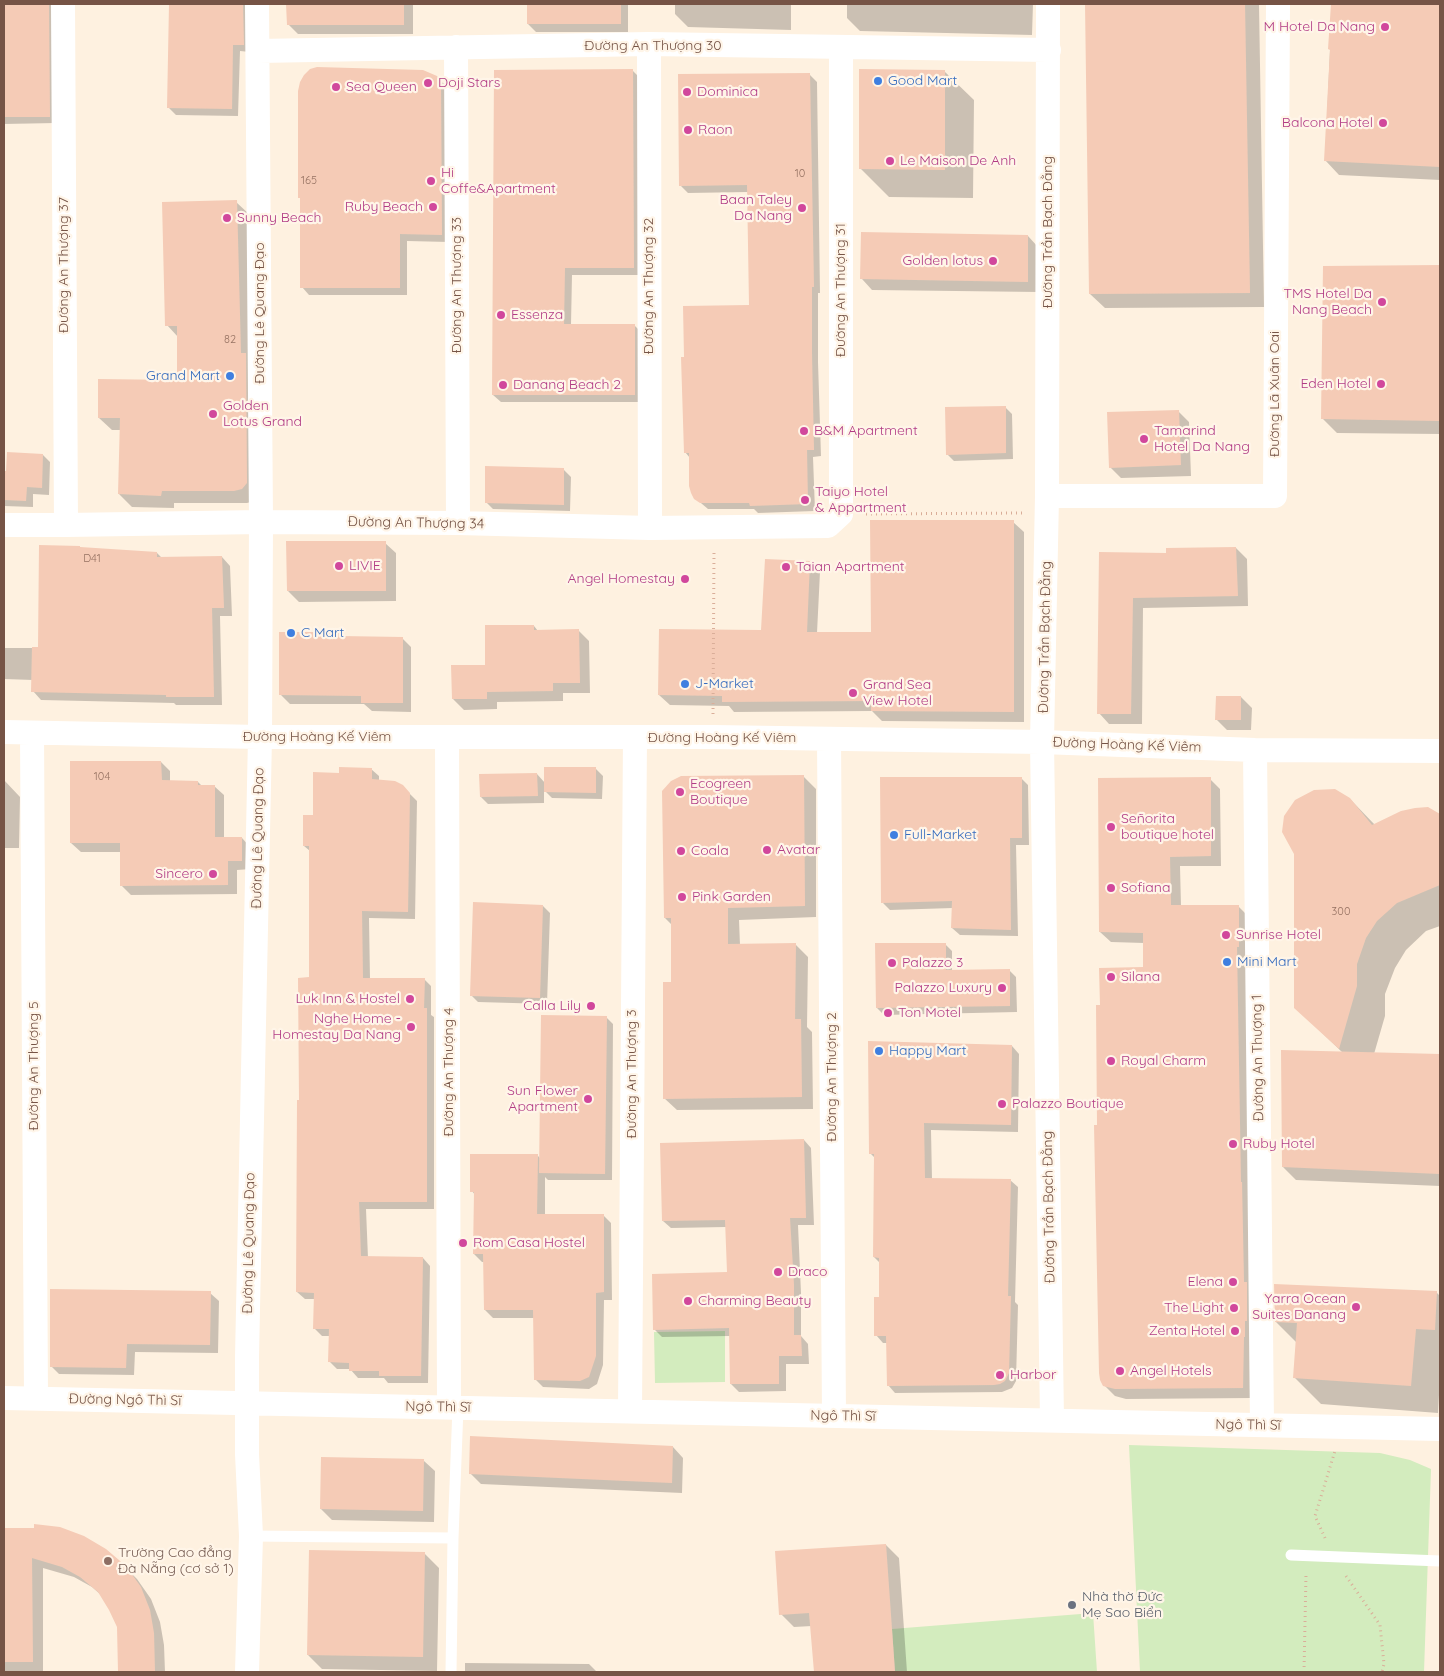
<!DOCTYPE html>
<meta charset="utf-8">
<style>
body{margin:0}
#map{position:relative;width:1444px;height:1676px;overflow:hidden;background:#fef1e0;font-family:Quicksand,sans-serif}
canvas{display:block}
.frame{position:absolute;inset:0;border:5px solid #765446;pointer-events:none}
</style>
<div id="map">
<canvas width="1444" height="1676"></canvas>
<div class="frame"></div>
</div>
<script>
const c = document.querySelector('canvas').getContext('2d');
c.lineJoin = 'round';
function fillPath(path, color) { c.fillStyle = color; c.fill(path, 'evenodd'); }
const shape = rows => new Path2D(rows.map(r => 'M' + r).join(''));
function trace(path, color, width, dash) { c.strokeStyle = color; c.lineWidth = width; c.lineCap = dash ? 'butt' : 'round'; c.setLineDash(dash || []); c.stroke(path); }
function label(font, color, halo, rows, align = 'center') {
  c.font = font + ' Quicksand,sans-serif'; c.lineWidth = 4.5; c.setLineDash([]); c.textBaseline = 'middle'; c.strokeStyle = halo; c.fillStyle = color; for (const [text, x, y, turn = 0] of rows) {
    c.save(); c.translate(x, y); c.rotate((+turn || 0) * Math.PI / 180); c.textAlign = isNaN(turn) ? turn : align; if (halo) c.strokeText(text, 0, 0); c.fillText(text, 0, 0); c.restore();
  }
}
const green = shape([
 [725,1331,725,1382,655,1383,654,1332],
 [1129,1445,1380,1453,1410,1460,1431,1469,1424,1672,1140,1672],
 [1093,1613,1097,1672,895,1672,892,1629]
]);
const shadow = shape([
 [4,4,58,4,56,123,4,124],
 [170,4,252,4,250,52,240,51,238,116,176,115,169,108],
 [288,4,413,4,413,34,298,34,288,24],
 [528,4,628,4,628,32,536,32,528,24],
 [675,4,791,4,791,30,688,27,675,14],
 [847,4,1033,4,1032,35,860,31,847,18],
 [1086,4,1259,4,1264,307,1105,308,1090,294],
 [1332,4,1440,4,1440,180,1339,175,1325,160],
 [633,71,640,78,641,275,572,275,571,325,634,325,642,333,642,402,501,402,493,395],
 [945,72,974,100,973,198,889,197,860,168],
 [810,75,817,82,820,293,818,293,818,362,821,456,813,457,815,511,758,513,754,509,708,509,695,498,690,458,685,452,685,358,750,306,748,192,688,193,681,186],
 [437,77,445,85,449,242,407,241,407,295,309,295,302,287,302,200,299,197],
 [236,202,249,214,255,501,247,503,174,503,174,508,132,507,119,494,121,430,112,430,99,418,179,381,178,337,167,325],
 [1028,236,1038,247,1038,292,872,290,862,279],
 [1440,266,1440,434,1337,433,1323,419,1324,267],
 [1005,407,1012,414,1013,459,954,461,947,454],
 [1178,411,1189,422,1191,476,1121,478,1110,467],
 [43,455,50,462,49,495,33,494,33,507,4,506,4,472,7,472],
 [564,470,571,477,570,511,493,509,486,502],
 [1013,522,1024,532,1024,722,882,721,872,711,734,712,729,706,670,705,659,695,763,631,809,562,820,572,817,633,872,633],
 [385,543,396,553,396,601,299,602,288,591],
 [1236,548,1247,559,1248,606,1143,608,1142,724,1109,724,1099,713,1101,554,1167,554],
 [157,553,162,558,222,557,230,566,232,616,220,616,222,705,176,705,174,703,41,700,33,691,33,680,4,679,4,648,39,648],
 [534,626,538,631,578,630,589,641,590,693,563,693,563,701,497,702,497,709,464,710,453,699,487,666],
 [340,633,344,637,402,638,411,647,411,712,372,711,364,704,290,704,281,695],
 [1241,697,1252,708,1251,730,1227,730,1216,719],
 [161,762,170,771,170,782,198,782,202,786,214,786,224,795,224,838,242,838,251,848,251,869,237,870,237,894,131,895,121,885,121,852,81,852,71,843],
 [371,769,379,776,379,781,402,786,417,801,415,919,369,918,370,979,424,979,431,986,431,1015,434,1017,434,1209,366,1209,368,1258,423,1258,430,1266,428,1383,388,1383,384,1378,358,1378,350,1369,337,1369,330,1362,330,1336,322,1336,314,1328,315,1299,305,1299,297,1292,300,1101,310,979,310,851,304,846,314,817,341,774],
 [596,769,603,776,602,799,552,798,544,790,544,803,488,804,481,797,537,774,545,783],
 [804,777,816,789,816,917,739,920,740,945,796,945,808,957,807,1027,812,1032,813,1109,677,1110,664,1098,672,984,672,925,665,918],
 [1021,778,1028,785,1029,845,1016,845,1018,936,960,935,952,928,953,908,890,910,883,903],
 [1210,779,1220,789,1221,866,1180,866,1181,906,1238,906,1249,917,1253,1398,1126,1399,1115,1396,1104,1385,1098,1126,1101,1006,1144,969,1144,943,1111,942,1100,932],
 [4,780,20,797,19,848,4,848],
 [1350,799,1375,825,1428,808,1440,815,1440,926,1426,931,1406,950,1395,968,1385,994,1385,1016,1374,1054,1440,1055,1440,1186,1296,1180,1283,1167,1343,1053,1295,1007],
 [543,906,550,913,547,1004,478,1002,471,995],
 [945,944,952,951,952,971,1009,970,1016,977,1017,1012,884,1015,877,1008],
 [606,1017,613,1024,612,1180,548,1180,545,1177,545,1215,603,1215,611,1223,612,1300,604,1300,603,1365,597,1384,589,1389,543,1387,535,1379,535,1318,493,1318,485,1310,485,1262,482,1262,474,1254,475,1195,472,1191,537,1155,541,1159],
 [1012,1046,1019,1054,1018,1132,931,1130,932,1179,1010,1180,1018,1187,1015,1302,1018,1305,1016,1381,1012,1388,1002,1392,895,1393,888,1385,887,1343,883,1343,876,1335,880,1298,880,1263,874,1257,875,1158,870,1153],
 [804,1140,811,1148,814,1225,798,1225,801,1293,801,1336,808,1344,809,1364,786,1364,786,1391,739,1392,731,1384,730,1336,662,1337,654,1329,729,1274,726,1227,671,1228,663,1221],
 [1436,1292,1440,1296,1440,1377,1438,1413,1321,1404,1294,1377,1297,1343,1276,1322],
 [210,1293,219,1301,218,1353,135,1352,134,1375,59,1374,51,1366],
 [673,1447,683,1458,682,1493,481,1484,470,1473],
 [424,1461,435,1471,434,1522,332,1520,321,1509],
 [4,1529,35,1529,125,1567,137,1579,151,1599,160,1622,164,1645,165,1672,119,1672,118,1627,110,1609,101,1595,92,1587,74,1577,43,1568,43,1671,96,1672,4,1672],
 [886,1545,899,1558,907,1672,815,1672,812,1626,794,1627,781,1614],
 [424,1553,439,1568,437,1671,322,1669,308,1655],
 [465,1663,589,1664,597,1672,465,1672]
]);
const building = shape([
 [4,4,49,4,50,117,4,117],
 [169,4,243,4,244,45,233,45,232,109,167,108],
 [286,4,404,4,404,25,287,25],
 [527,4,621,4,621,24,527,24],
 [1085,4,1245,4,1250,293,1089,294],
 [1331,4,1440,4,1440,167,1324,161,1330,50,1328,49],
 [317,67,423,70,437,76,441,82,442,235,400,234,400,288,300,288,300,198,298,198,298,91,300,82,304,75,310,69],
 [633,69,634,268,565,268,564,324,635,324,635,395,492,395,494,70],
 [859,69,945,70,945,170,859,169],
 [810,73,814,287,812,287,812,354,814,450,807,450,808,504,750,506,749,503,700,503,694,499,691,493,689,486,689,453,684,453,681,357,684,357,683,306,749,305,747,185,679,186,678,74],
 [237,200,241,353,246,353,247,483,242,489,234,491,162,491,161,496,118,494,120,418,98,418,98,379,177,380,177,326,165,326,162,202],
 [861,232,1028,235,1028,282,860,279],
 [1440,265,1440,421,1321,419,1323,266],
 [1006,406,1006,453,946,455,945,407],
 [1179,410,1181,465,1109,468,1107,412],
 [7,452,43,454,42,488,27,487,26,501,4,500,4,471,6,471],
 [485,466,564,468,564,505,485,503],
 [870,520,1014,520,1014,712,871,711,871,701,722,702,722,696,658,695,659,629,761,630,765,559,810,561,807,632,871,632],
 [286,541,386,541,386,591,287,591],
 [39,545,80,546,80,547,157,552,157,557,222,556,224,608,212,608,214,697,166,697,166,695,31,692,32,647,38,647],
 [1236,547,1238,596,1133,598,1131,714,1097,714,1099,552,1166,553,1166,548],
 [485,625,534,625,534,630,579,629,580,683,553,683,553,691,487,692,487,699,452,699,451,665,485,665],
 [279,632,340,632,340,636,403,637,403,703,361,703,361,696,279,695],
 [1216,696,1241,696,1241,720,1215,720],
 [70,761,161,761,162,780,198,781,198,785,215,785,215,837,242,837,242,861,228,861,228,885,120,886,120,843,70,843],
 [339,767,372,768,372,779,395,781,403,785,410,793,408,912,362,911,363,978,425,978,424,1008,427,1008,427,1202,359,1202,361,1256,423,1257,421,1376,379,1376,379,1371,349,1371,349,1363,328,1362,329,1329,313,1329,314,1293,296,1292,297,1100,299,1100,298,978,309,977,309,846,303,846,303,815,313,815,313,772,339,773],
 [544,767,596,767,596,793,544,792],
 [537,773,538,796,480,797,479,774],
 [804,775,805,906,728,908,728,944,796,943,795,1019,801,1019,802,1097,663,1099,663,982,671,982,671,918,664,918,662,791,671,781,681,776],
 [880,777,1022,777,1022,838,1010,838,1011,930,951,928,952,901,881,903],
 [1211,777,1211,856,1170,857,1171,905,1239,905,1239,947,1237,947,1241,1182,1242,1182,1244,1282,1247,1282,1247,1321,1245,1321,1245,1337,1244,1337,1243,1388,1115,1389,1103,1386,1100,1380,1099,1373,1094,1125,1097,1125,1096,1005,1100,1005,1099,968,1143,967,1143,933,1099,932,1098,778],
 [1335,789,1350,798,1372,825,1401,811,1415,808,1428,807,1440,814,1440,885,1397,903,1377,921,1366,938,1357,964,1357,986,1339,1049,1294,1008,1294,854,1282,832,1284,816,1295,800,1314,790],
 [473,902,543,905,540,998,470,996],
 [875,943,946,943,946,970,1010,969,1010,1006,876,1008],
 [541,1015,607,1016,605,1174,539,1173],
 [868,1041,1012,1045,1011,1125,924,1123,925,1178,1011,1179,1008,1296,1011,1296,1009,1373,1005,1381,1000,1384,994,1385,887,1386,886,1336,874,1336,874,1297,879,1297,879,1258,873,1257,874,1154,869,1154],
 [1281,1050,1440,1054,1440,1174,1282,1167],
 [804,1139,806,1218,790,1218,794,1285,794,1335,801,1335,802,1356,779,1356,779,1384,730,1384,729,1328,653,1330,652,1274,727,1272,725,1220,662,1221,660,1143],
 [470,1154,538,1154,537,1214,604,1214,604,1292,596,1293,596,1356,589,1377,580,1381,534,1380,533,1310,484,1310,483,1254,473,1254,474,1192,470,1192],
 [1274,1284,1437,1291,1435,1330,1416,1329,1411,1386,1293,1378,1297,1323,1275,1322],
 [50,1289,211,1291,210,1345,127,1344,126,1368,50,1367],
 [470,1436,673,1446,672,1483,469,1474],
 [321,1457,424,1459,423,1511,320,1509],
 [34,1524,60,1527,84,1536,106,1549,126,1566,141,1587,150,1610,154,1633,155,1672,118,1672,117,1627,109,1610,98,1592,80,1577,62,1567,32,1558,33,1662,4,1662,4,1528,34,1528],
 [886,1544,895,1672,814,1672,809,1613,779,1615,775,1551],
 [309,1550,425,1552,423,1657,307,1655]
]);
const path = shape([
 [866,514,1023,513],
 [713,714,714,552],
 [1325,1538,1315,1516,1335,1451],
 [1346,1576,1380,1625,1384,1664,1382,1672],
 [1304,1672,1306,1574]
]);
const lane = shape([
 [251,1536,453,1538],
 [1291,1555,1440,1561],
 [451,1672,453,1538,458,1407]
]);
const street = shape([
 [63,4,66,525],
 [1048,4,1047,496,1042,742,1052,1420],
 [649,44,650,528],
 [456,47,458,523],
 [258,51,649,44,1049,50],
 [1047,496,1275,496,1278,4],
 [4,525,66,525,261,522,458,523,650,528,828,526,841,514,841,48],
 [4,732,260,737,713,737,1042,742,1255,750,1440,751],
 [32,733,36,1398],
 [447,737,449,1407],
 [829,739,834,1416],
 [1255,750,1262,1425],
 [4,1398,1440,1429],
 [630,1411,635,737],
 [247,1672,251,1536,247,1454,247,1357,260,737,261,522,257,4]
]);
const markers = [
 [1385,27,5,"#d1479c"],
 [878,81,5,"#3f7fe0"],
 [428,83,5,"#d1479c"],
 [336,87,5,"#d1479c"],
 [687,92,5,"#d1479c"],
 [1383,123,5,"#d1479c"],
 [688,130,5,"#d1479c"],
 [890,161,5,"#d1479c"],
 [431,181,5,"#d1479c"],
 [433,207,5,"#d1479c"],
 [802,208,5,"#d1479c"],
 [227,218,5,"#d1479c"],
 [993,261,5,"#d1479c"],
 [1382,302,5,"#d1479c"],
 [501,315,5,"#d1479c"],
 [230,376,5,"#3f7fe0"],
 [1381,384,5,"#d1479c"],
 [503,385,5,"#d1479c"],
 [213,414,5,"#d1479c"],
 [804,431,5,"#d1479c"],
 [1144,439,5,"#d1479c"],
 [805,500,5,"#d1479c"],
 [339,566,5,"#d1479c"],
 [786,567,5,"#d1479c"],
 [685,579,5,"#d1479c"],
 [291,633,5,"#3f7fe0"],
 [685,684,5,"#3f7fe0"],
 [853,693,5,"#d1479c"],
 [680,792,5,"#d1479c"],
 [1111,827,5,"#d1479c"],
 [894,835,5,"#3f7fe0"],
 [767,850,5,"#d1479c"],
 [681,851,5,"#d1479c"],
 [213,874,5,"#d1479c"],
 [1111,888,5,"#d1479c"],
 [682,897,5,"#d1479c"],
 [1226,935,5,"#d1479c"],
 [1227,962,5,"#3f7fe0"],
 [892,963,5,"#d1479c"],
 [1111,977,5,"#d1479c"],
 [1002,988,5,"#d1479c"],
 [410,999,5,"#d1479c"],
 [591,1006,5,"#d1479c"],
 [888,1013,5,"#d1479c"],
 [411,1027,5,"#d1479c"],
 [879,1051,5,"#3f7fe0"],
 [1111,1061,5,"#d1479c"],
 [588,1099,5,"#d1479c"],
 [1002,1104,5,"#d1479c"],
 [1233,1144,5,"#d1479c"],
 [463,1243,5,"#d1479c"],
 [778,1272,5,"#d1479c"],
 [1233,1282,5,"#d1479c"],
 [688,1301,5,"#d1479c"],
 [1356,1307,5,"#d1479c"],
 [1234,1308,5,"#d1479c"],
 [1235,1331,5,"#d1479c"],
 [1120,1371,5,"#d1479c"],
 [1000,1375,5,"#d1479c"],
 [108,1561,5,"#8d6e63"],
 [1072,1605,5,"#6b7280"]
];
const numberNames = [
 ["10",800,174],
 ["165",309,181],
 ["82",230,340],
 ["D41",92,559],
 ["104",102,777],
 ["300",1341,912]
];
const hotelNames = [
 ["M Hotel Da Nang",1375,27,"right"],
 ["Doji Stars",438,83],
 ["Sea Queen",346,87],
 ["Dominica",697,92],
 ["Balcona Hotel",1373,123,"right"],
 ["Raon",698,130],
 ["Le Maison De Anh",900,161],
 ["Hi",441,173],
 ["Coffe&Apartment",441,189],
 ["Baan Taley",792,200,"right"],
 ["Da Nang",792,216,"right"],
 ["Ruby Beach",423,207,"right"],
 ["Sunny Beach",237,218],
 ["Golden lotus",983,261,"right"],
 ["TMS Hotel Da",1372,294,"right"],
 ["Nang Beach",1372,310,"right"],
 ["Essenza",511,315],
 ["Eden Hotel",1371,384,"right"],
 ["Danang Beach 2",513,385],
 ["Golden",223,406],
 ["Lotus Grand",223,422],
 ["B&M Apartment",814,431],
 ["Tamarind",1154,431],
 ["Hotel Da Nang",1154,447],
 ["Taiyo Hotel",815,492],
 ["& Appartment",815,508],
 ["LIVIE",349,566],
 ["Taian Apartment",796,567],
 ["Angel Homestay",675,579,"right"],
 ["Grand Sea",863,685],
 ["View Hotel",863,701],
 ["Ecogreen",690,784],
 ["Boutique",690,800],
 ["Señorita",1121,819],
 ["boutique hotel",1121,835],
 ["Avatar",777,850],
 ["Coala",691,851],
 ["Sincero",203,874,"right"],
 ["Sofiana",1121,888],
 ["Pink Garden",692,897],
 ["Sunrise Hotel",1236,935],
 ["Palazzo 3",902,963],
 ["Silana",1121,977],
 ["Palazzo Luxury",992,988,"right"],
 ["Luk Inn & Hostel",400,999,"right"],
 ["Calla Lily",581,1006,"right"],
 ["Ton Motel",898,1013],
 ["Nghe Home -",401,1019,"right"],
 ["Homestay Da Nang",401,1035,"right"],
 ["Royal Charm",1121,1061],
 ["Sun Flower",578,1091,"right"],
 ["Apartment",578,1107,"right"],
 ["Palazzo Boutique",1012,1104],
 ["Ruby Hotel",1243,1144],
 ["Rom Casa Hostel",473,1243],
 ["Draco",788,1272],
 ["Elena",1223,1282,"right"],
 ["Yarra Ocean",1346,1299,"right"],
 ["Suites Danang",1346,1315,"right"],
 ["Charming Beauty",698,1301],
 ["The Light",1224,1308,"right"],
 ["Zenta Hotel",1225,1331,"right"],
 ["Angel Hotels",1130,1371],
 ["Harbor",1010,1375]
];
const streetNames = [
 ["Đường An Thượng 30",653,46],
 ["Đường Trần Bạch Đằng",1048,232,-90],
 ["Đường An Thượng 37",64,265,-90],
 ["Đường An Thượng 33",457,285,-90],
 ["Đường An Thượng 32",649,286,-90],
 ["Đường An Thượng 31",841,290,-90],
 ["Đường Lê Quang Đạo",260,313,-90],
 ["Đường Lã Xuân Oai",1275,394,-90],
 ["Đường An Thượng 34",416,523,1],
 ["Đường Trần Bạch Đằng",1045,637,-89],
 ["Đường Hoàng Kế Viêm",317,737],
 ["Đường Hoàng Kế Viêm",722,738],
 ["Đường Hoàng Kế Viêm",1127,745,2],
 ["Đường Lê Quang Đạo",258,838,-89],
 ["Đường An Thượng 1",1258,1058,-91],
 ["Đường An Thượng 5",34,1066,-90],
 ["Đường An Thượng 4",449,1072,-90],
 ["Đường An Thượng 3",632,1074,-90],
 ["Đường An Thượng 2",832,1077,-90],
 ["Đường Trần Bạch Đằng",1049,1207,-91],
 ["Đường Lê Quang Đạo",249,1243,-89],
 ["Đường Ngô Thì Sĩ",125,1400,1],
 ["Ngô Thì Sĩ",438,1407,1],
 ["Ngô Thì Sĩ",843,1416,1],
 ["Ngô Thì Sĩ",1248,1425,1]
];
const shopNames = [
 ["Good Mart",888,81],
 ["Grand Mart",220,376,"right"],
 ["C Mart",301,633],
 ["J-Market",695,684],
 ["Full-Market",904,835],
 ["Mini Mart",1237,962],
 ["Happy Mart",889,1051]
];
const educationNames = [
 ["Trường Cao đẳng",118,1553],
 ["Đà Nẵng (cơ sở 1)",118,1569]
];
const worshipNames = [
 ["Nhà thờ Đức",1082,1597],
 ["Mẹ Sao Biển",1082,1613]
];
fillPath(green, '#d3ecbe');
fillPath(shadow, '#0003');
fillPath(building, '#f5cbb6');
trace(path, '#daae99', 3, [1, 4]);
trace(lane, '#fff', 11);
trace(street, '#fff', 24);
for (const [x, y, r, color] of markers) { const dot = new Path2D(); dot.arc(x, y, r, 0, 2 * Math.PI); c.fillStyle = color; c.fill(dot); trace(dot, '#fff5e8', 2); }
label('11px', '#967262', null, numberNames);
label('14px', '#b23c85', '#fff5e8', hotelNames, 'left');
label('14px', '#765446', '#fff5e8', streetNames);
label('14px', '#366cbe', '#fff5e8', shopNames, 'left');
label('14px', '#785e54', '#fff5e8', educationNames, 'left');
label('14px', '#5b616d', '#fff5e8', worshipNames, 'left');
</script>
